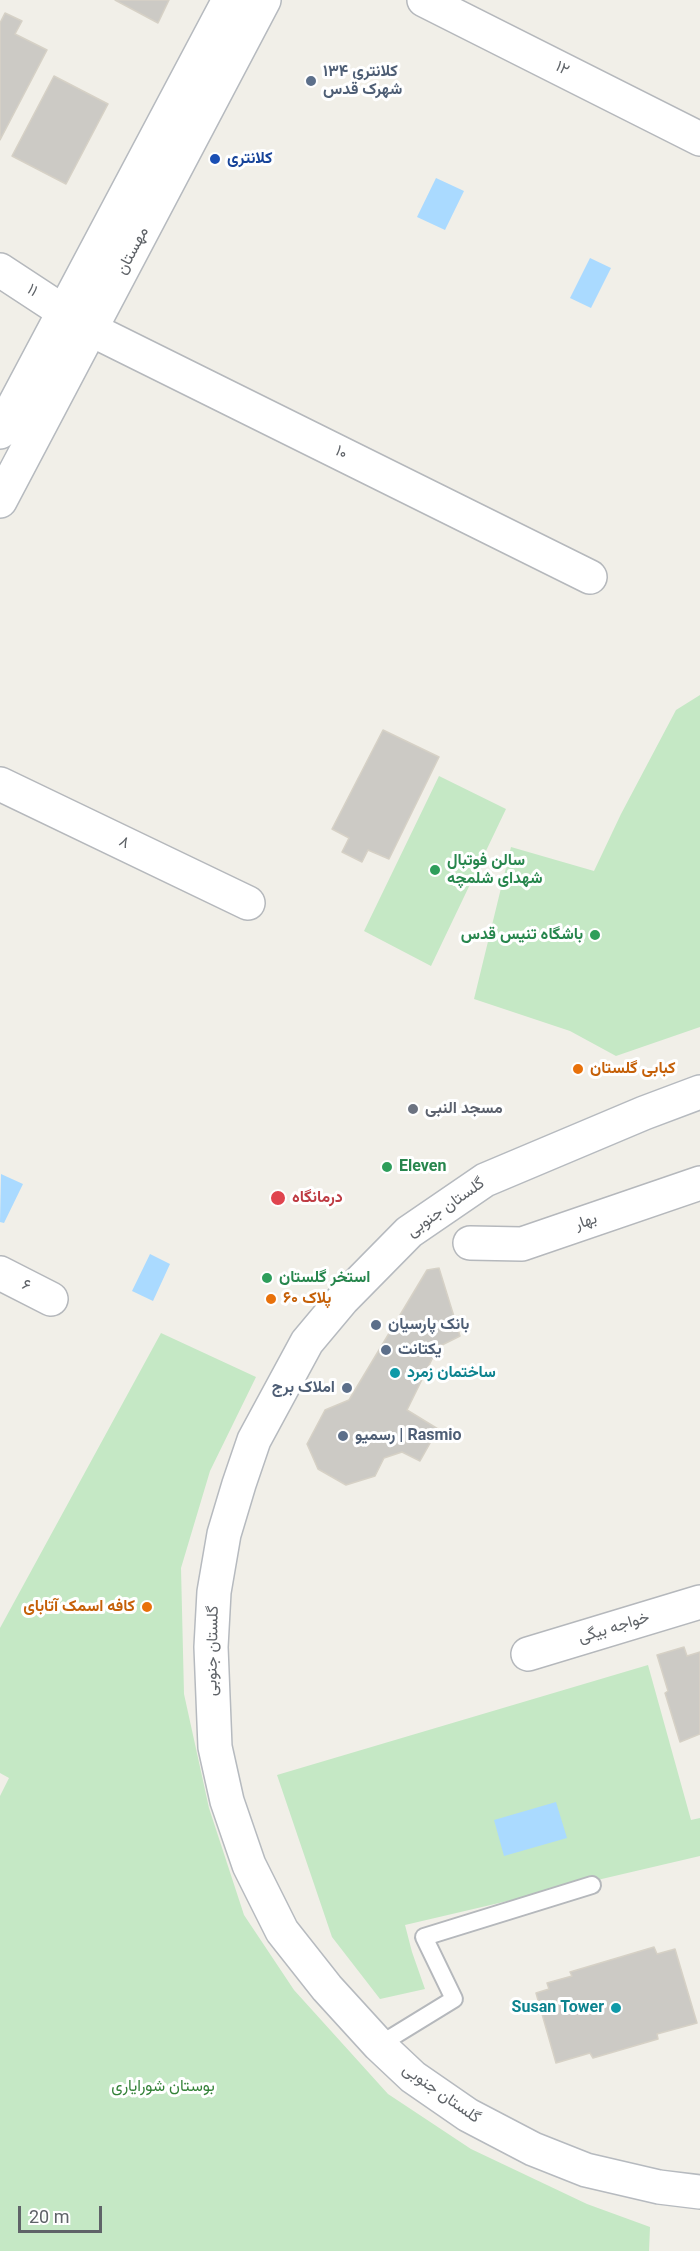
<!DOCTYPE html>
<meta charset="utf-8">
<style>
body{margin:0}
#map{position:relative;width:700px;height:2251px;overflow:hidden;background:#f1efe8;font-family:Roboto,sans-serif}
canvas{display:block}
.scale{position:absolute;left:18px;top:2206px;width:84px;height:27px;box-sizing:border-box;border:3px solid #5f6368;border-top:0;padding-left:8px;font-size:18px;line-height:21px;white-space:nowrap;color:#5f6368;-webkit-text-stroke:4px #fff;paint-order:stroke}
</style>
<div id="map">
<canvas width="700" height="2251"></canvas>
<div class="scale">20 m</div>
</div>
<script>
const c = document.querySelector('canvas').getContext('2d');
c.lineJoin = 'round';
function fillPath(path, color) { c.fillStyle = color; c.fill(path, 'evenodd'); }
const shape = rows => new Path2D(rows.map(r => 'M' + r).join(''));
function trace(path, color, width, dash) { c.strokeStyle = color; c.lineWidth = width; c.lineCap = dash ? 'butt' : 'round'; c.setLineDash(dash || []); c.stroke(path); }
function label(font, color, halo, rows, align = 'center') {
  c.font = font + ' Roboto,Vazirmatn,sans-serif'; c.lineWidth = 6; c.setLineDash([]); c.textBaseline = 'middle'; c.strokeStyle = halo; c.fillStyle = color; for (const [text, x, y, turn = 0] of rows) {
    c.save(); c.translate(x, y); c.rotate((+turn || 0) * Math.PI / 180); c.textAlign = isNaN(turn) ? turn : align; if (halo) c.strokeText(text, 0, 0); c.fillText(text, 0, 0); c.restore();
  }
}
const green = shape([
 [700,695,700,1027,616,1056,570,1031,474,999,511,847,594,871,621,814,676,710],
 [439,776,506,809,431,966,364,931],
 [161,1333,256,1377,210,1471,181,1568,184,1694,209,1808,244,1915,294,1990,388,2094,471,2149,587,2204,650,2227,649,2251,0,2251,0,1796,9,1778,0,1773,0,1628],
 [648,1665,691,1820,700,1818,700,1856,405,1925,412,1952,425,1989,380,1999,332,1937,277,1775]
]);
const water = shape([
 [436,178,464,191,445,230,417,217],
 [590,258,611,268,591,308,570,298],
 [1,1174,23,1184,4,1223,0,1222],
 [150,1254,170,1264,153,1301,132,1291],
 [556,1802,567,1838,504,1856,494,1820]
]);
const building = shape([
 [115,0,169,0,158,23,115,0],
 [5,13,22,21,15,34,47,50,0,140,0,23,5,13],
 [54,76,108,104,66,184,12,156,54,76],
 [383,730,439,757,389,859,368,850,362,862,342,852,349,838,332,829,383,730],
 [439,1268,460,1336,438,1347,407,1410,438,1429,420,1461,402,1452,384,1458,375,1476,346,1485,318,1469,307,1444,325,1410,349,1400,427,1270,439,1268],
 [684,1647,687,1656,700,1652,700,1734,680,1742,665,1693,668,1691,657,1655,684,1647],
 [654,1947,657,1954,675,1949,697,2023,657,2034,658,2039,593,2058,590,2053,556,2063,536,1993,549,1989,547,1983,572,1976,570,1972,654,1947]
]);
const lane = shape([
 [379,2045,454,1999,424,1937,592,1885]
]);
const street = shape([
 [424,0,700,139],
 [0,270,64,312],
 [92,330,590,577],
 [0,784,248,903],
 [470,1243,522,1244,700,1183],
 [0,1273,51,1299],
 [528,1654,700,1602]
]);
const secondary = shape([
 [0,432,229,0],
 [0,501,264,0],
 [700,1092,644,1113,485,1180,409,1232,343,1299,307,1342,254,1440,239,1484,224,1534,214,1592,211,1647,215,1747,227,1801,249,1865,282,1931,327,1988,379,2045,413,2077,468,2115,533,2149,586,2170,659,2187,700,2192]
]);
const markers = [
 [311,81,6,"#5c6f8a"],
 [215,159,6,"#1a4fb4"],
 [435,870,6,"#2e9e5b"],
 [595,935,6,"#2e9e5b"],
 [578,1069,6,"#e8710a"],
 [413,1109,6,"#6b7280"],
 [387,1167,6,"#2e9e5b"],
 [278,1198,8,"#e0444e"],
 [267,1278,6,"#2e9e5b"],
 [271,1299,6,"#e8710a"],
 [376,1325,6,"#5c6f8a"],
 [386,1350,6,"#5c6f8a"],
 [395,1373,6,"#0f9aa8"],
 [347,1388,6,"#5c6f8a"],
 [343,1436,6,"#5c6f8a"],
 [147,1607,6,"#e8710a"],
 [616,2008,6,"#0f9aa8"]
];
const streetNames = [
 ["۱۲",562,69,27],
 ["مهستان",133,251,-62],
 ["۱۱",32,291,33],
 ["۱۰",341,453,26],
 ["۸",124,843,26],
 ["گلستان جنوبی",446,1208,-35],
 ["بهار",586,1222,-19],
 ["۶",26,1286,27],
 ["خواجه بیگی",614,1628,-17],
 ["گلستان جنوبی",213,1651,-89],
 ["گلستان جنوبی",441,2094,35]
];
const serviceNames = [
 ["کلانتری ۱۳۴",323,72],
 ["شهرک قدس",323,90],
 ["بانک پارسیان",388,1325],
 ["یکتانت",398,1350],
 ["املاک برج",335,1388,"right"],
 ["رسمیو | Rasmio",355,1436]
];
const transitNames = [
 ["کلانتری",227,159]
];
const leisureNames = [
 ["سالن فوتبال",447,861],
 ["شهدای شلمچه",447,879],
 ["باشگاه تنیس قدس",583,935,"right"],
 ["Eleven",399,1167],
 ["استخر گلستان",279,1278]
];
const foodNames = [
 ["کبابی گلستان",590,1069],
 ["پلاک ۶۰",283,1299],
 ["کافه اسمک آتابای",135,1607,"right"]
];
const worshipNames = [
 ["مسجد النبی",425,1109]
];
const healthNames = [
 ["درمانگاه",292,1198]
];
const cultureNames = [
 ["ساختمان زمرد",407,1373],
 ["Susan Tower",604,2008,"right"]
];
const parkNames = [
 ["بوستان شورایاری",163,2087]
];
fillPath(green, '#c5e8c5');
fillPath(water, '#aadaff');
fillPath(building, '#cccac5');
trace(building, '#d6d1c6', 1.5);
trace(lane, '#b5b8bc', 20);
trace(street, '#b5b8bc', 36);
trace(secondary, '#b6babf', 36);
trace(lane, '#fff', 16);
trace(street, '#fff', 33);
trace(secondary, '#fff', 33);
for (const [x, y, r, color] of markers) { const dot = new Path2D(); dot.arc(x, y, r, 0, 2 * Math.PI); c.fillStyle = color; c.fill(dot); trace(dot, '#fff', 2); }
label('16px', '#5f6368', '#fff', streetNames);
label('bold 16px', '#4e5e75', '#fff', serviceNames, 'left');
label('bold 16px', '#164399', '#fff', transitNames, 'left');
label('bold 16px', '#27864d', '#fff', leisureNames, 'left');
label('bold 16px', '#c56008', '#fff', foodNames, 'left');
label('bold 16px', '#5b616d', '#fff', worshipNames, 'left');
label('bold 16px', '#be3a42', '#fff', healthNames, 'left');
label('bold 16px', '#0d838f', '#fff', cultureNames, 'left');
label('16px', '#348238', '#fff', parkNames);
</script>
